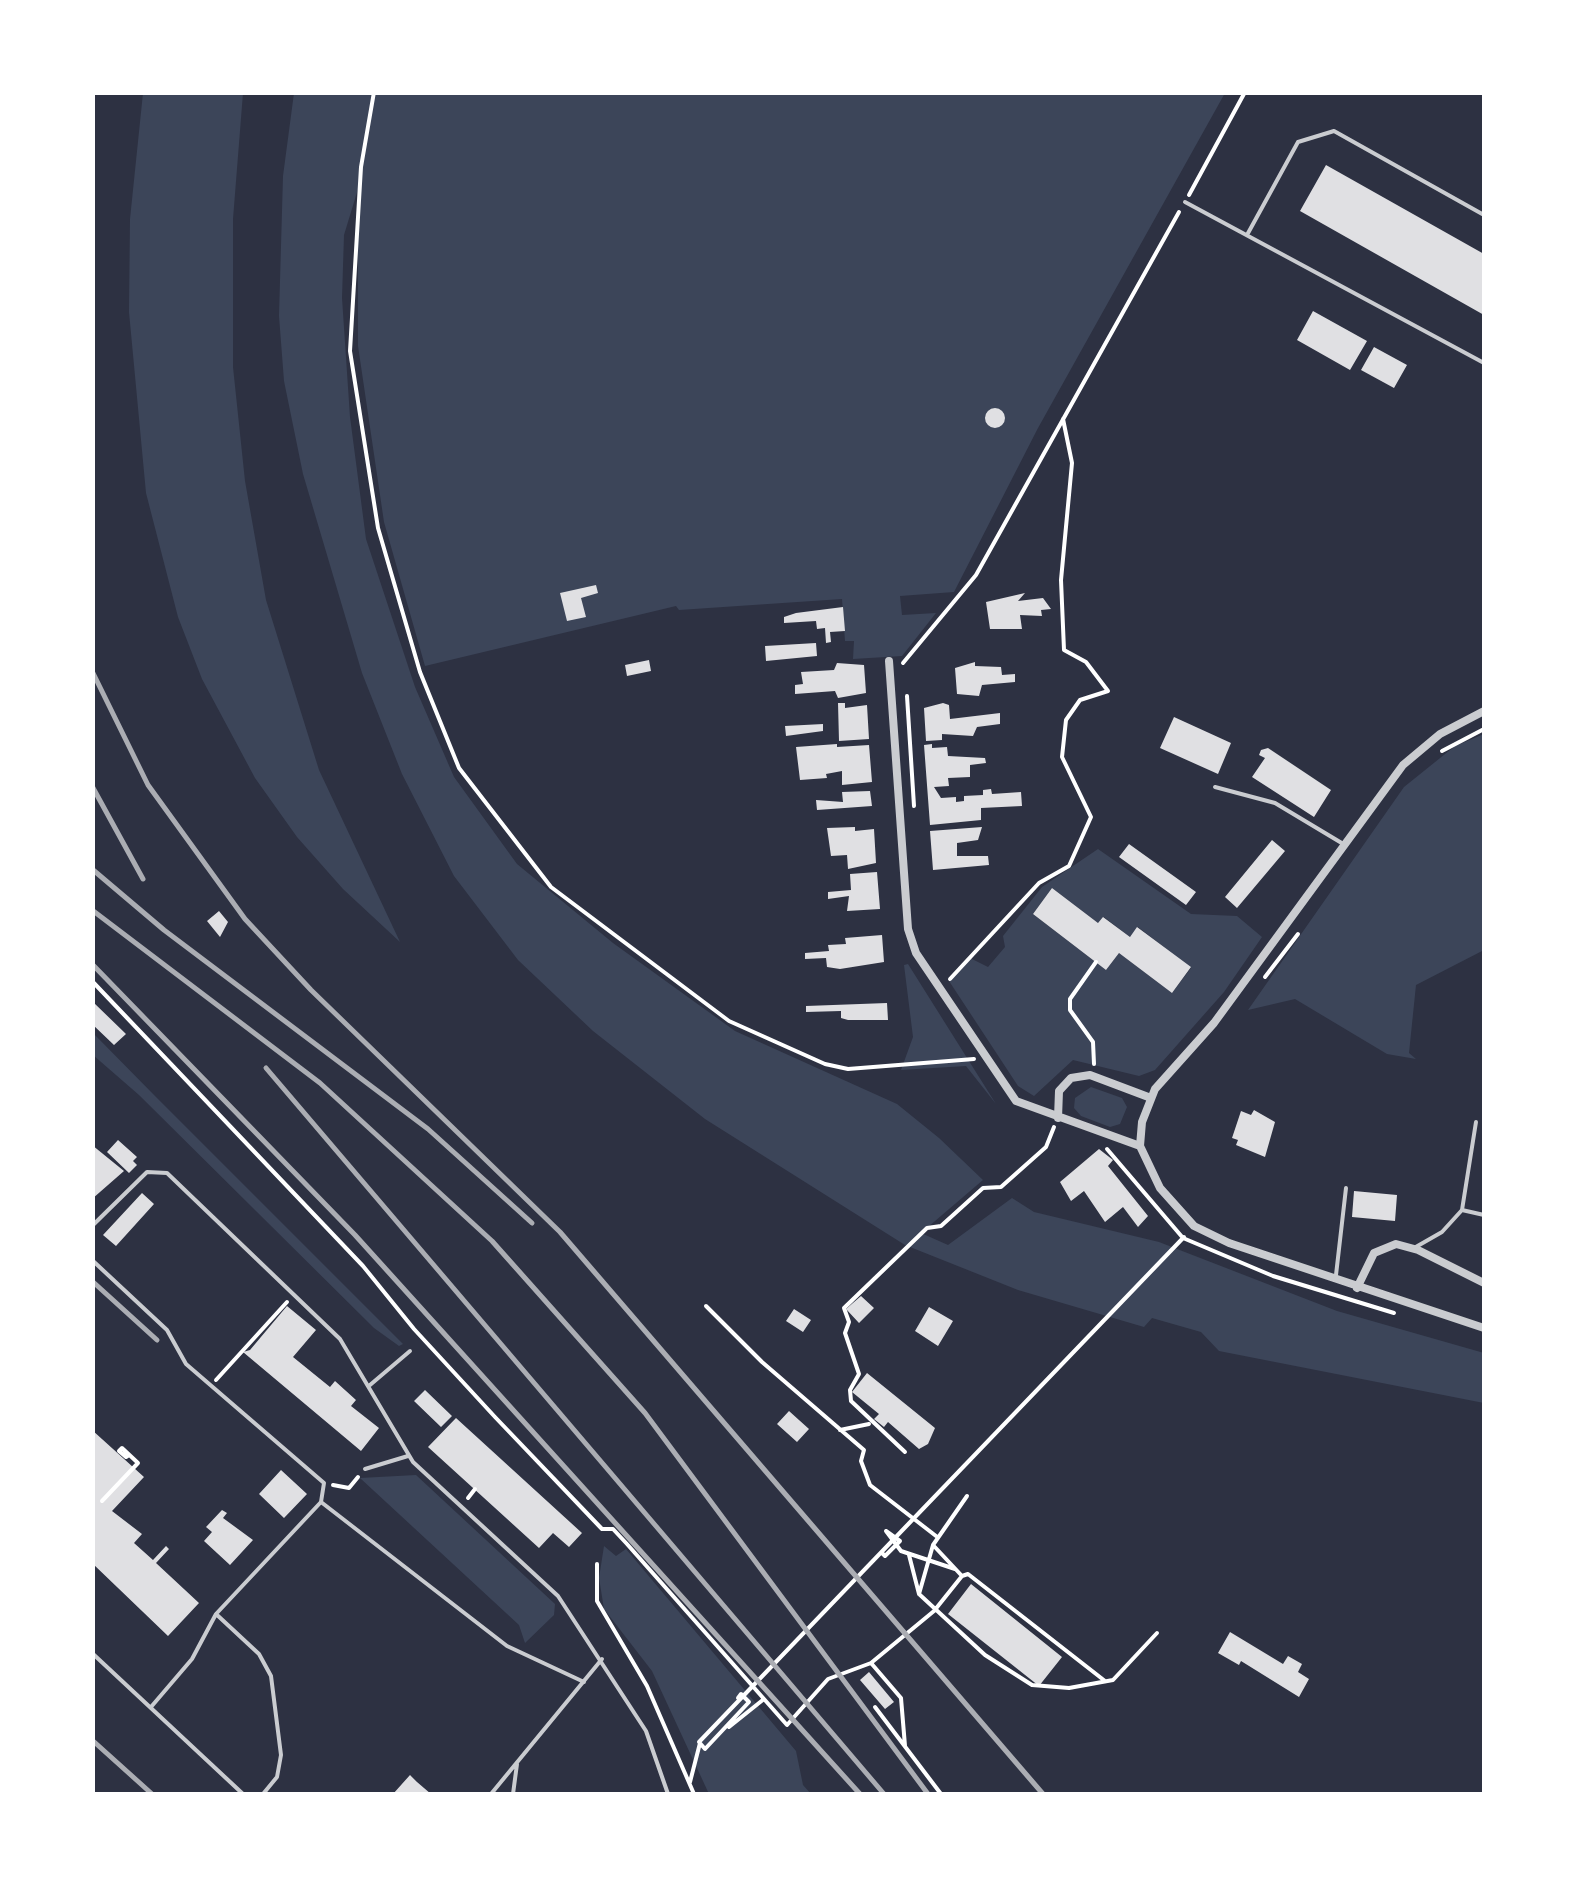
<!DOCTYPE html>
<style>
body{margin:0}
#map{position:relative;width:1577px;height:1887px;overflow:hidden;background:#2d3142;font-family:"Golos Text",sans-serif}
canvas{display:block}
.frame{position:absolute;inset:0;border:95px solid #fff;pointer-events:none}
</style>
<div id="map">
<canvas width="1577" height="1887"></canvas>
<div class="frame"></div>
</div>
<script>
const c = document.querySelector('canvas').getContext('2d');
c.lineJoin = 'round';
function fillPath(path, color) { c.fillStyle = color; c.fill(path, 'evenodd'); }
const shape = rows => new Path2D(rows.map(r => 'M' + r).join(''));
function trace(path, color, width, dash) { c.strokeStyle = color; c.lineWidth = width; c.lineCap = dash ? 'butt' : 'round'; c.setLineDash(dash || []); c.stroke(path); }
const green = shape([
 [143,93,243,93,233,219,233,367,245,481,266,600,319,770,400,942,343,889,297,837,255,778,202,679,178,617,146,493,129,312,130,219],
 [294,93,1225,93,1038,428,954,592,900,596,902,615,936,613,902,656,853,659,854,641,845,641,842,599,679,610,676,606,425,666,384,522,358,346,358,189,344,235,342,298,350,417,366,539,415,687,454,777,517,864,613,943,735,1031,897,1104,939,1138,983,1180,921,1233,948,1245,1012,1198,1034,1212,1159,1242,1337,1311,1484,1353,1484,1403,1219,1351,1201,1332,1152,1318,1144,1327,1018,1290,905,1245,705,1119,593,1031,518,960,454,876,402,774,362,673,303,474,284,381,279,316,283,176],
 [1484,734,1484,950,1416,985,1409,1053,1416,1059,1387,1054,1295,999,1248,1010,1404,787,1455,746],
 [1098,849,1191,914,1237,916,1262,937,1224,992,1155,1070,1139,1076,1073,1060,1034,1096,1018,1086,949,981,970,958,988,967,1005,947,1003,936,1042,887],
 [1052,888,1098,923,1104,917,1130,937,1138,927,1191,968,1172,993,1119,953,1106,970,1033,914],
 [908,964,996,1104,966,1066,901,1070,913,1037,904,965],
 [93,1033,155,1096,403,1344,399,1346,374,1328,139,1095,93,1055],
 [1091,1087,1122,1098,1127,1107,1120,1124,1110,1127,1081,1116,1074,1108,1075,1098],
 [416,1475,555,1604,554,1615,525,1643,519,1625,360,1478],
 [604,1546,616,1556,626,1549,796,1751,803,1785,811,1794,709,1794,652,1671,604,1609,599,1578]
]);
const building = shape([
 [1326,165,1484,254,1484,315,1300,211],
 [1313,311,1367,341,1350,370,1297,340],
 [1374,347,1407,365,1394,388,1361,370],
 '985 418a10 10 0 1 1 20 0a10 10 0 1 1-20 0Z',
 [596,585,598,593,581,598,586,617,567,621,560,593],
 [1025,593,1018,601,1043,598,1051,609,1041,610,1042,616,1020,615,1022,629,990,629,986,602],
 [843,607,845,631,830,632,831,642,826,643,825,628,817,629,816,621,784,623,784,617,796,613],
 [816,643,817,656,766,661,765,646],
 [649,660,651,671,627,676,625,665],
 [975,662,975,666,1001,667,1002,675,1015,674,1015,682,982,685,979,696,957,694,955,668],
 [837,663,864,665,866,693,838,698,835,691,795,694,795,685,803,684,801,672,834,670],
 [838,703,845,703,845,708,867,705,869,739,839,741],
 [943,703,949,705,950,719,1000,713,1000,724,977,727,973,736,942,734,942,740,926,741,924,708],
 [1174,717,1231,743,1218,774,1160,748],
 [823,724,823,731,786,736,785,726],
 [837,744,837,747,869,745,872,782,842,785,842,771,826,774,827,778,800,780,796,747],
 [932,744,932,748,947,747,948,756,985,758,986,763,970,765,970,777,948,778,949,786,934,787,941,798,956,797,956,802,964,801,964,796,983,795,983,790,991,789,992,794,1021,792,1022,806,981,808,981,820,930,825,924,745],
 [1268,748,1331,790,1314,817,1252,777,1265,758,1259,755,1261,750],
 [870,791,872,806,817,810,816,800,843,802,842,792],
 [855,827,855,831,874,829,876,863,848,869,847,855,831,856,827,828],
 [982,827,978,840,957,843,957,856,988,856,989,865,933,870,930,831],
 [1272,840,1285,851,1237,908,1225,897],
 [1129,844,1196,892,1186,905,1119,857],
 [877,872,880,909,847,911,849,896,828,899,828,892,851,890,850,874],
 [1052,888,1098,923,1103,917,1130,937,1137,927,1191,967,1172,993,1119,953,1106,970,1033,914],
 [219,911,228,922,220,937,207,921],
 [882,935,884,962,840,969,827,967,826,958,805,959,805,953,829,951,828,945,846,944,845,938],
 [92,1001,126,1034,114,1045,92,1024],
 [887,1003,888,1020,848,1020,841,1018,841,1011,806,1012,806,1006],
 [1254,1110,1275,1122,1265,1157,1236,1145,1238,1140,1232,1138,1241,1111,1251,1115],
 [118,1140,137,1157,133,1161,137,1165,129,1173,107,1152],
 [92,1145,124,1171,92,1199],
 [1099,1149,1113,1160,1108,1166,1148,1216,1138,1227,1123,1207,1105,1222,1084,1191,1071,1201,1060,1182],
 [1354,1191,1397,1195,1395,1221,1352,1217],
 [142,1193,154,1204,116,1246,103,1235],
 [861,1296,874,1308,859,1323,846,1309],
 [287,1306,316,1330,293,1357,330,1387,335,1381,356,1400,351,1406,379,1428,361,1451,243,1352,250,1350],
 [929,1307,953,1321,938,1346,915,1331],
 [794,1309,811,1320,803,1332,786,1321],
 [867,1373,935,1428,928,1444,919,1449,888,1422,884,1427,874,1419,879,1414,852,1392],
 [425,1390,452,1416,441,1427,414,1401],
 [789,1411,809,1429,797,1442,777,1424],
 [456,1418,582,1533,569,1547,553,1533,539,1548,428,1447],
 [92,1430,144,1477,112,1511,142,1534,134,1543,153,1560,166,1546,169,1549,156,1563,199,1603,168,1636,92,1563],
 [281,1470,307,1494,284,1518,259,1494],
 [222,1510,227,1513,223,1518,253,1540,230,1565,204,1541,212,1532,206,1527],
 [971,1584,1062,1657,1039,1686,948,1614],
 [1230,1632,1283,1664,1288,1656,1302,1664,1298,1672,1309,1679,1299,1697,1241,1661,1239,1665,1218,1653],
 [869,1672,894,1702,885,1709,860,1680],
 [410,1775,417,1782,431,1794,393,1794]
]);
const path = shape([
 [374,92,361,167,350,351,378,528,420,672,459,768,551,887,729,1021,825,1064,848,1069,974,1059],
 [1189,195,1245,92],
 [903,663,976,575,1179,212],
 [907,696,914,806],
 [1442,751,1484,729],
 [1265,977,1298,934],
 [950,979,1039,883,1069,866,1091,817,1062,757,1066,720,1080,700,1108,691,1086,662,1064,650,1061,580,1072,463,1063,419],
 [92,981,363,1266,414,1329,495,1417,602,1529,613,1529,627,1544,787,1725,828,1679,871,1663,934,1611,962,1576,933,1545],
 [1094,1064,1093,1042,1070,1010,1070,999,1096,962],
 [1107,1149,1183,1238,1273,1276,1394,1313],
 [706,1306,762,1362,864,1450,861,1461,870,1485,936,1536],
 [216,1380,287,1302],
 [840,1430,869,1424],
 [905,1452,851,1401,850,1390,859,1374,845,1333,849,1322,844,1308,927,1228,941,1226,983,1188,1001,1187,1046,1147,1054,1127],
 [333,1485,349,1488,358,1477],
 [967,1496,933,1545,919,1594,985,1655,1032,1685,1069,1688,1113,1680,1157,1633],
 [468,1498,475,1489],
 [102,1501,138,1463,122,1448,119,1451,126,1457,129,1455],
 [886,1531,901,1551,955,1569],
 [882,1553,885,1556,900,1541,886,1531],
 [909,1555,919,1594],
 [597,1564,597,1601,647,1686,694,1794],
 [962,1576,968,1574,1105,1681],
 [871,1663,901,1698,905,1746],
 [875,1707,941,1794],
 [729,1727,764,1699],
 [699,1742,1184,1237],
 [699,1742,705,1749,749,1702,741,1694,738,1698],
 [690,1782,700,1743]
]);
const service = shape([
 [1185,202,1484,363],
 [1247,235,1298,142,1334,131,1484,215],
 [1215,787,1275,803,1345,845],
 [1462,1210,1484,1215],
 [92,1226,147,1172,167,1173,340,1339,413,1462,558,1596,646,1731,668,1794],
 [1414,1248,1442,1232,1462,1210,1476,1122],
 [92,1260,167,1330,186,1364,324,1483,321,1502,216,1614,192,1659,151,1707],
 [1336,1275,1346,1188],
 [370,1385,410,1351],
 [365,1469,408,1456],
 [321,1502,507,1646,584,1682],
 [216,1614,259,1654,271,1676,281,1755,277,1777,263,1794],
 [92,1653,243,1794],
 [491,1794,602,1659],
 [513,1794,517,1764]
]);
const minor = shape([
 [889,661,908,929,916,953,1016,1101,1140,1146],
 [1484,711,1440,734,1403,765,1214,1023,1155,1089,1142,1122,1140,1146,1160,1188,1194,1226,1229,1243,1484,1328],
 [1058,1118,1059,1091,1071,1078,1090,1075,1151,1098],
 [1357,1288,1374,1253,1396,1244,1418,1250,1484,1283]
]);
const rail = shape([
 [92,671,148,785,245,919,311,990,560,1232,1043,1794],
 [92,786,143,879],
 [92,869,164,930,428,1129,532,1223],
 [92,910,320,1083,492,1241,645,1413,928,1794],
 [92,964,355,1235,860,1794],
 [266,1068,884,1794],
 [92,1281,157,1340],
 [92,1740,152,1794],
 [92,1794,93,1794]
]);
fillPath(green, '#3c4559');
fillPath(building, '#e0e0e3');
trace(path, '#fff', 4);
trace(service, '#caccd0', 4);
trace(minor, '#caccd0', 8);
trace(rail, '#abadb3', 5);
</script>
